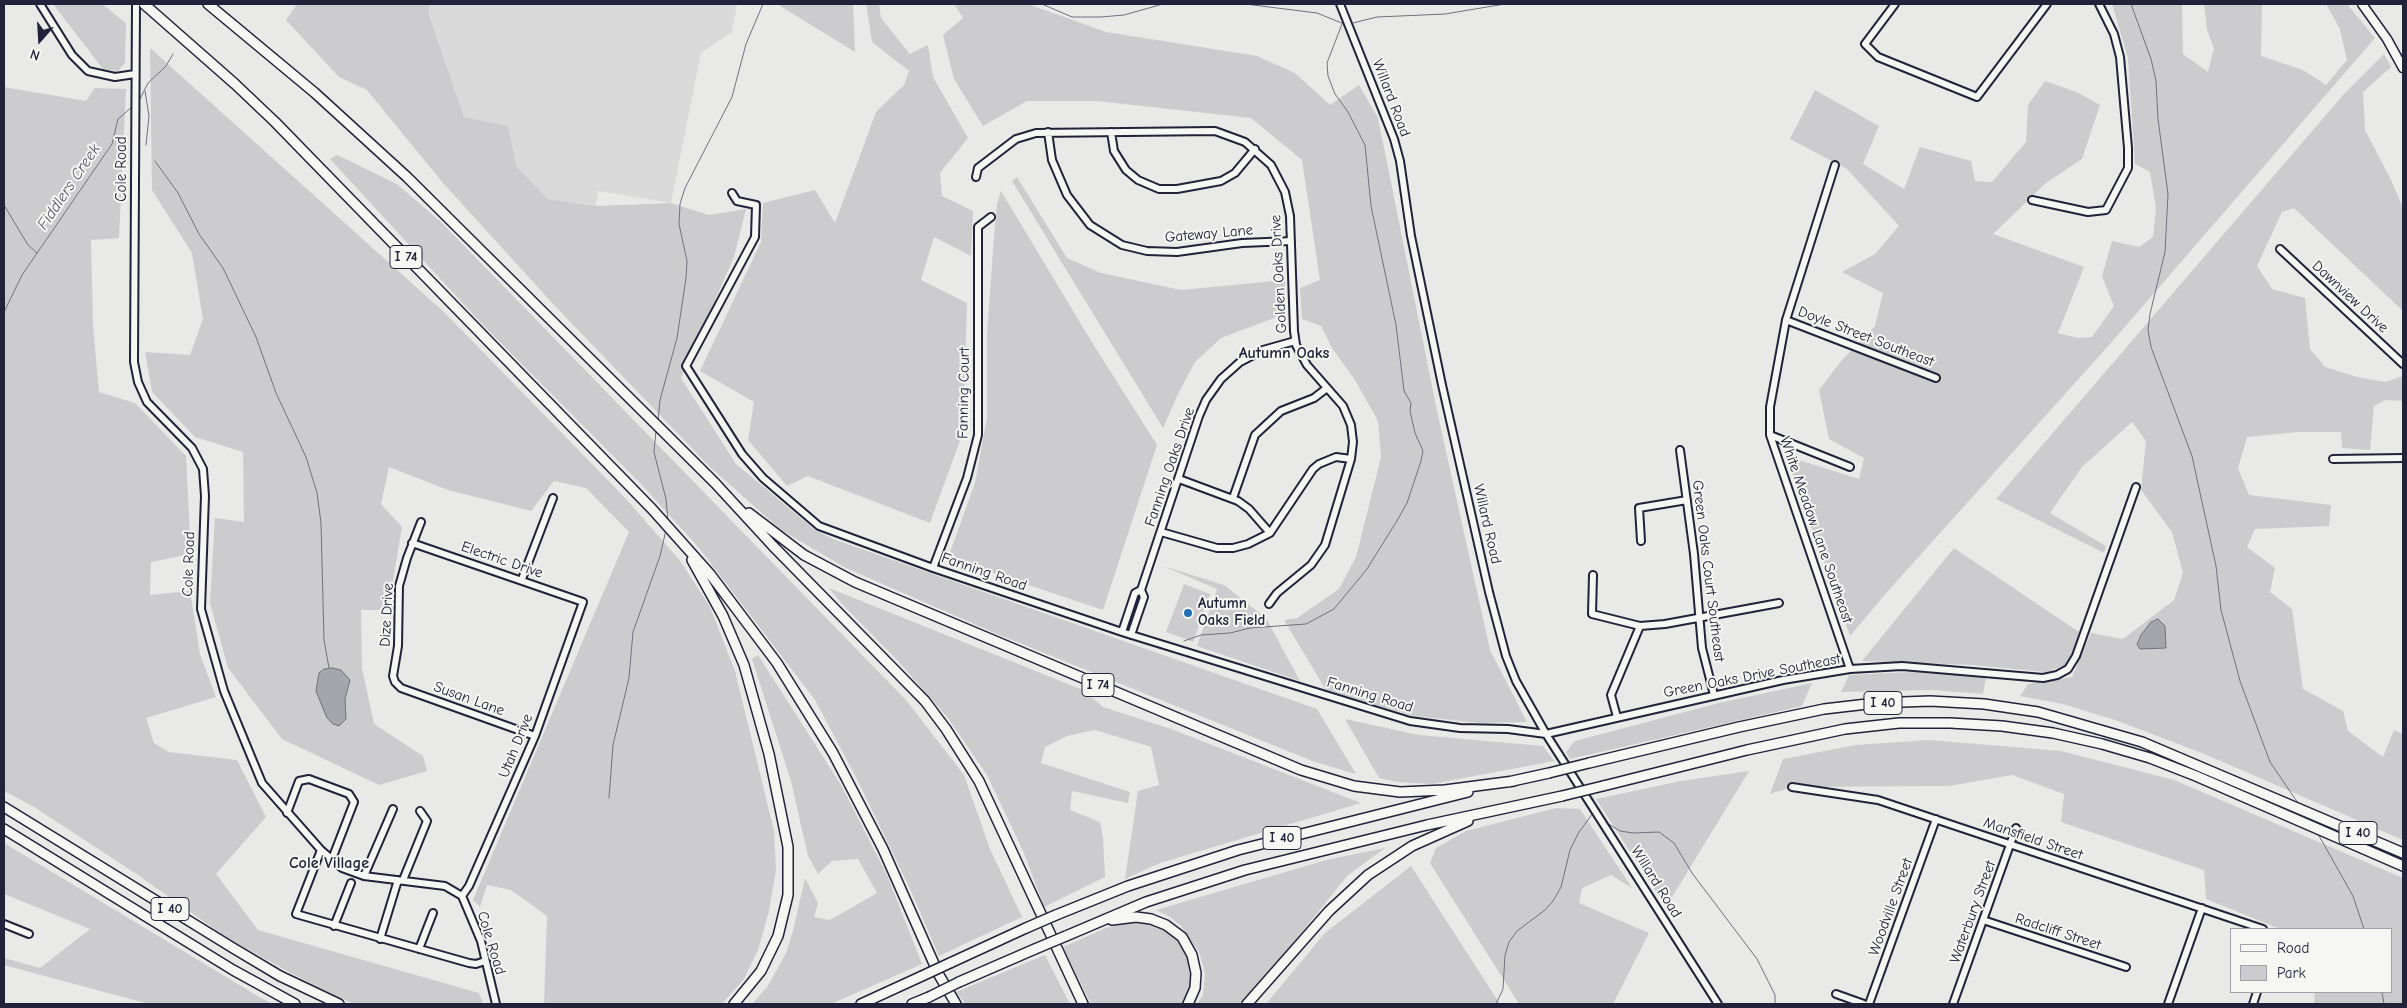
<!DOCTYPE html>
<style>
body{margin:0}
#map{position:relative;width:2407px;height:1008px;overflow:hidden;background:#e9e9e7;font-family:"Comic Neue",sans-serif}
canvas{display:block}
.frame{position:absolute;inset:0;border:5px solid #22223b;pointer-events:none}
.legend{position:absolute;left:2230px;top:928px;width:162px;height:65px;box-sizing:border-box;background:#f6f6f2;border:1px solid #a1a1a9;margin:0;padding:6px 9px;list-style:none;font-size:15px;color:#22223b}
.legend li{display:flex;align-items:center;gap:10px;height:25px}
.legend b{width:25px;border:1px solid #a1a1a9}
.north{position:absolute;left:15px;top:15px;width:50px;height:50px;-webkit-text-stroke:4px #f6f6f2;paint-order:stroke;rotate:199deg;font-size:14px;font-weight:700;line-height:20px;text-align:center;color:#22223b}
.north::after{content:'';display:block;margin:auto;width:18px;height:22px;background:#22223b;clip-path:polygon(50% 0,100% 100%,50% 72%,0 100%)}
</style>
<div id="map">
<canvas width="2407" height="1008"></canvas>
<div class="frame"></div>
<ul class="legend">
<li><b style="height:6px;background:#f6f6f2"></b>Road</li>
<li><b style="height:14px;background:#ccccce"></b>Park</li>
</ul>
<div class="north">N</div>
</div>
<script>
const c = document.querySelector('canvas').getContext('2d');
c.lineJoin = 'round';
function fillPath(path, color) { c.fillStyle = color; c.fill(path, 'evenodd'); }
const shape = rows => new Path2D(rows.map(r => 'M' + r).join(''));
function trace(path, color, width, dash) { c.strokeStyle = color; c.lineWidth = width; c.lineCap = dash ? 'butt' : 'round'; c.setLineDash(dash || []); c.stroke(path); }
function label(font, color, halo, rows, align = 'center') {
  c.font = font + ' "Comic Neue",sans-serif'; c.lineWidth = 4; c.setLineDash([]); c.textBaseline = 'middle'; c.strokeStyle = halo; c.fillStyle = color; for (const [text, x, y, turn = 0] of rows) {
    c.save(); c.translate(x, y); c.rotate((+turn || 0) * Math.PI / 180); c.textAlign = isNaN(turn) ? turn : align; if (halo) c.strokeText(text, 0, 0); c.fillText(text, 0, 0); c.restore();
  }
}
const built = shape([
 [430,4,737,4,732,32,701,53,671,203,598,191,596,206,548,199,517,167,508,126,464,117,427,13]
]);
const green = shape([
 [53,4,102,4,126,23,125,63,118,71,103,69],
 [297,4,430,4,428,13,464,117,508,126,517,167,548,199,596,206,671,203,709,215,746,209,734,257,681,378,736,464,815,530,833,539,1317,709,1356,774,1315,762,997,634,846,568,781,530,710,467,554,305,443,183,367,90,339,77,286,20],
 [777,4,853,4,855,52],
 [866,4,879,4,881,18,910,54,928,45,933,77,968,138,940,173,942,196,973,211,971,256,934,237,921,280,967,303,963,432,930,523,808,476,787,486,748,440,754,402,700,371,761,242,763,203,815,190,835,223,876,112,904,85,909,71,872,42],
 [954,4,1028,4,1106,32,1257,56,1295,73,1330,105,1359,85,1378,118,1436,406,1490,650,1527,722,1480,723,1414,716,1326,690,1284,620,1297,618,1339,589,1356,557,1381,457,1378,421,1355,380,1332,348,1321,326,1302,319,1300,288,1320,280,1302,160,1251,118,1097,101,1027,101,983,126,954,79,943,35,963,18],
 [2112,4,2182,4,2183,54,2208,72,2214,48,2207,30,2204,4,2262,4,2261,56,2303,70,2326,85,2347,60,2340,29,2326,4,2347,4,2375,38,2110,344,1887,592,1850,636,1786,456,1859,479,1864,458,1829,439,1819,390,1842,360,1875,326,1883,293,1842,272,1875,254,1899,226,1847,169,1790,139,1815,90,1879,126,1863,164,1904,189,1920,147,1971,161,1975,181,1992,182,2026,142,2028,105,2045,81,2079,93,2100,105,2082,159,2046,183,1993,234,2084,267,2058,333,2078,338,2092,337,2114,306,2102,276,2112,241,2139,247,2153,237,2156,208,2150,172,2135,164,2128,58],
 [150,48,445,313,628,501,681,562,710,607,735,671,774,831,776,870,769,911,758,950,744,979,722,1004,544,1004,547,916,511,890,487,885,480,907,473,900,629,532,586,488,554,481,531,511,448,490,389,467,381,504,402,527,388,610,361,610,362,668,374,724,423,756,427,771,379,785,282,739,228,668,210,603,215,518,244,522,243,452,195,437,152,392,145,352,190,355,203,319,192,253,152,190],
 [2384,54,2391,67,2363,92,2365,130,2392,182,2403,208,2403,311,2294,208,2282,212,2257,266,2272,289,2305,298,2310,349,2325,367,2357,377,2385,382,2403,376,2403,401,2386,400,2374,406,2370,450,2342,448,2341,432,2298,432,2247,437,2238,468,2249,495,2331,505,2329,526,2255,529,2247,547,2275,568,2270,592,2292,609,2303,689,2343,711,2348,731,2383,757,2394,730,2403,734,2403,840,2202,753,2115,720,2063,704,2020,696,2028,684,2072,677,2091,633,2123,639,2174,600,2183,573,2172,532,2141,490,2146,441,2132,422,2082,467,2050,513,2106,546,2104,553,1996,499,2344,94],
 [4,87,86,101,95,88,126,89,119,238,91,240,93,326,99,392,135,403,186,456,191,554,151,562,150,595,190,591,200,654,216,697,146,718,154,743,169,752,237,760,266,817,216,874,258,930,479,993,483,1004,355,1004,325,992,227,938,138,875,34,807,4,791],
 [337,155,397,184,441,222,906,700,964,775,990,849,1022,917,939,956,910,889,857,779,815,700,699,548,640,483,481,323,330,159],
 [1017,177,1067,258,1101,273,1181,290,1285,280,1285,314,1221,338,1195,362,1178,394,1163,428,1012,181],
 [1001,191,1093,344,1157,445,1103,610,948,558,975,483,987,418,987,334,994,237,997,204],
 [1954,548,2079,632,2073,652,2066,665,2046,672,1973,665,1862,661],
 [1163,566,1224,585,1266,618,1300,681,1197,646,1217,589],
 [1184,584,1210,594,1193,642,1166,632],
 [829,588,1083,690,1103,707,1171,729,1361,803,1160,863,1125,879,1138,791,1159,785,1151,747,1095,730,1067,736,1045,747,1041,763,1130,792,1128,803,1072,791,1070,810,1100,822,1103,838,1105,877,1044,907,1024,853,987,775,948,718,898,661,842,604],
 [758,655,841,785,887,875,922,964,831,1004,752,1004,768,986,786,953,793,931,805,878,818,903,814,917,830,920,877,893,858,859,832,861,818,874,808,856,791,781,752,659],
 [1912,672,1986,677,1983,694,1933,690,1841,692,1849,675],
 [1812,683,1802,706,1570,759,1566,752,1575,741,1719,703],
 [1345,719,1419,735,1543,746,1554,761,1432,784,1398,782,1379,778],
 [1929,740,2061,751,2174,780,2403,878,2403,1004,2314,1004,2315,992,2391,992,2391,929,2280,929,2206,899,2204,870,2061,822,2064,794,2012,775,1949,786,1792,787,1770,794,1783,759,1856,745],
 [1749,771,1666,907,1596,799,1681,781],
 [1556,808,1580,809,1632,888,1611,875,1582,888,1579,903,1649,933,1613,1004,1519,1004,1430,863,1436,848,1466,831],
 [4,843,261,998,273,1004,149,1004,4,965,4,958,40,968,90,929,4,894],
 [1385,848,1347,876,1286,952,1239,1004,1197,1004,1203,995,1205,973,1199,952,1181,926,1170,917,1156,910,1326,860],
 [1411,866,1500,1004,1266,1004,1325,933],
 [1126,923,1146,923,1160,927,1175,937,1189,959,1191,981,1184,1004,1091,1004,1063,947,1106,928],
 [1045,955,1070,1004,966,1004,956,992]
]);
const water = shape([
 [2158,619,2165,626,2166,648,2140,649,2137,644,2141,635,2151,622,2158,619],
 [332,668,341,670,350,680,345,699,346,719,339,726,333,724,327,718,316,691,319,673,324,669,332,668]
]);
const stream = shape([
 [1042,4,1072,17,1101,17,1124,15,1163,4],
 [1245,4,1317,13,1344,24],
 [2131,4,2151,59,2156,81,2158,119,2168,194,2165,252,2150,314,2148,330,2151,347,2192,456,2216,566,2221,610,2240,681,2270,762,2298,803],
 [1353,23,1377,17,1445,14,1505,4],
 [145,91,149,116,146,145],
 [138,103,148,83,166,66,173,54],
 [155,161,178,193,199,234,223,268,256,337,276,393,306,457,317,493,321,523,324,640,329,668],
 [4,205,28,245,37,253],
 [4,312,22,275,112,144,118,119,133,106],
 [658,421,660,400,677,338,686,278,687,261,679,224,680,204,685,188,732,97,746,44,763,4],
 [656,430,654,452,666,499,668,521],
 [1184,641,1201,635,1230,633,1250,628,1306,624,1334,609,1367,569,1398,519,1407,503,1421,461,1423,451,1415,433,1410,411,1411,403,1404,391,1396,325,1371,206,1365,145,1348,112,1335,94,1328,76,1327,63,1342,24],
 [609,798,613,745,629,678,633,632,660,556,666,530],
 [1597,806,1607,823,1620,831,1633,833,1659,832,1674,843,1692,873,1757,959,1775,995,1775,1004],
 [2318,834,2353,896,2364,929],
 [2382,992,2384,1004],
 [1496,1004,1503,989,1505,955,1509,942,1517,931,1545,910,1553,901,1561,887,1570,850,1579,832,1593,813]
]);
const minor = shape([
 [40,4,72,55,88,71,115,77,135,74],
 [136,4,134,362,138,382,147,402,192,448,203,469,205,496,201,609,224,691,262,783,321,850,342,868,364,876,445,886,462,896,481,941,496,1004],
 [1340,4,1394,139,1400,161,1411,236,1442,385,1489,592,1506,656,1516,681,1546,734,1718,1004],
 [1895,4,1865,44,1878,57,1977,97,2047,4],
 [1048,132,1052,160,1067,195,1090,225,1122,245,1147,251,1177,252,1242,243,1291,241],
 [1111,132,1114,151,1126,170,1138,180,1159,189,1177,189,1221,181,1235,173,1255,149],
 [1835,165,1786,320,1770,407,1770,435,1850,669],
 [976,177,978,168,1016,139,1036,133,1215,131,1245,142,1271,165,1285,192,1290,216,1294,331,1296,345,1307,365,1343,406,1351,425,1353,442,1351,459,1325,545,1311,565,1277,593,1269,604],
 [732,193,737,201,756,205,755,237,686,366,742,454,763,478,819,526,933,568,1125,633,1410,721,1460,728,1508,729,1546,734,1783,680,1850,669,1902,666,2043,678,2057,675,2068,669,2076,656,2136,487],
 [2032,200,2088,212,2106,210,2128,168,2128,148,2120,57,2114,34,2099,4],
 [2280,249,2403,364],
 [1786,320,1936,378],
 [1770,435,1850,467],
 [1680,450,1694,554,1702,648,1714,695],
 [2333,459,2403,458],
 [1179,479,1238,501,1249,509,1270,533],
 [1233,498,1255,435,1281,411,1314,398,1327,388],
 [421,522,407,558,399,586,398,646,393,676,395,682,401,688,535,736],
 [1161,532,1217,548,1233,548,1248,544,1270,533,1313,469,1319,464,1336,457,1351,459],
 [1641,541,1639,508,1687,500],
 [412,543,583,602,535,736,469,886,462,896],
 [933,568,967,478,978,435,978,227,991,217],
 [1593,575,1592,614,1640,626,1665,624,1779,603],
 [522,579,553,498],
 [1122,632,1135,593,1141,590,1199,416,1206,400,1221,379,1240,362,1263,350,1295,341],
 [1131,635,1144,597,1141,590],
 [1617,717,1611,695,1640,626],
 [1792,787,1878,800,2263,929],
 [287,813,299,781,309,779,349,794,354,802,332,859],
 [321,850,296,914,469,963,476,964,485,961],
 [364,876,393,809],
 [403,880,427,821,420,811],
 [1983,920,2126,967],
 [4,924,29,934],
 [334,926,351,883],
 [380,939,398,880],
 [419,949,433,913],
 [1836,994,1864,1004],
 [1869,1004,1936,819],
 [1953,1004,2016,828],
 [2168,1004,2202,908],
 [2253,1004,2257,992]
]);
const major = shape([
 [2362,4,2387,39,2403,68]
]);
const highway = shape([
 [144,4,235,84,275,122,652,509,710,574,777,663,833,753,883,849,939,975,956,1004],
 [208,4,315,93,407,177,715,483,773,546,925,701,946,729,979,781,1083,1004],
 [749,513,804,555,855,582,1301,770,1354,786,1400,792,1445,790,1514,781],
 [692,560,723,616,744,665,769,754,788,847,788,895,778,936,761,971,734,1004],
 [1589,763,1739,727,1824,709,1876,703,1930,701,1984,704,2038,712,2142,742,2403,853],
 [1508,782,1549,773],
 [1603,786,1747,750,1845,729,1899,723,1950,723,2002,726,2053,733,2102,744,2150,758,2196,776,2403,866],
 [4,807,233,948,280,976,339,1004],
 [4,829,233,970,295,1004],
 [1056,915,1128,886,1238,850,1468,792],
 [1112,920,1136,917,1151,919,1166,925,1182,937,1192,955,1196,973,1195,988,1188,1004],
 [1066,936,1146,902,1245,870,1427,825,1562,796],
 [950,963,1026,928],
 [959,982,1035,949],
 [861,1004,922,976],
 [912,1004,929,997],
 [1247,1004,1329,911,1368,875,1412,846,1468,821]
]);
const highwayBridge = shape([
 [1549,773,1589,763],
 [1562,796,1603,786],
 [1026,928,1056,915],
 [1035,949,1066,936],
 [922,976,950,963],
 [929,997,959,982]
]);
const markers = [
 [1188,613,5,"#1f6fb2"]
];
const shields = [
 [406,257,32],
 [1098,685,32],
 [1883,703,38],
 [2358,833,38],
 [1282,838,38],
 [170,909,38]
];
const shieldNames = [
 ["I 74",406,257],
 ["I 74",1098,685],
 ["I 40",1883,703],
 ["I 40",2358,833],
 ["I 40",1282,838],
 ["I 40",170,909]
];
const streetNames = [
 ["Willard Road",1391,98,69],
 ["Cole Road",122,169,-90],
 ["Gateway Lane",1209,234,-5],
 ["Golden Oaks Drive",1279,274,-93],
 ["Dawnview Drive",2350,297,43],
 ["Doyle Street Southeast",1866,337,21],
 ["Fanning Court",964,393,-89],
 ["Fanning Oaks Drive",1170,467,-71],
 ["Willard Road",1487,524,77],
 ["White Meadow Lane Southeast",1816,530,71],
 ["Electric Drive",502,560,19],
 ["Cole Road",189,564,-88],
 ["Green Oaks Court Southeast",1708,571,83],
 ["Fanning Road",984,572,19],
 ["Dize Drive",387,615,-87],
 ["Green Oaks Drive Southeast",1752,676,-11],
 ["Fanning Road",1370,695,17],
 ["Susan Lane",469,699,20],
 ["Utah Drive",516,746,-68],
 ["Mansfield Street",2033,839,19],
 ["Willard Road",1656,882,58],
 ["Woodville Street",1891,907,-70],
 ["Waterbury Street",1973,912,-70],
 ["Radcliff Street",2058,932,18],
 ["Cole Road",491,943,73]
];
const poiNames = [
 ["Autumn",1198,604],
 ["Oaks Field",1198,621]
];
const waterNames = [
 ["Fiddlers Creek",69,187,-56]
];
const neighbourhoodNames = [
 ["Autumn Oaks",1284,353],
 ["Cole Village",329,863]
];
fillPath(built, '#dadada');
fillPath(green, '#ccccce');
fillPath(water, '#a5a5ac');
trace(water, '#71717f', 1);
trace(stream, '#71717f', 1);
trace(minor, '#22223b', 10);
trace(major, '#22223b', 11);
trace(highway, '#22223b', 12);
trace(minor, '#f6f6f2', 6);
trace(major, '#f6f6f2', 8);
trace(highway, '#f6f6f2', 9);
trace(highwayBridge, '#22223b', 12, []);
trace(highwayBridge, '#f6f6f2', 9);
for (const [x, y, r, color] of markers) { const dot = new Path2D(); dot.arc(x, y, r, 0, 2 * Math.PI); c.fillStyle = color; c.fill(dot); trace(dot, '#f6f6f2', 2); }
for (const [x, y, w] of shields) { const box = new Path2D(); box.roundRect(x - w / 2, y - 11.5, w, 23, 4); c.fillStyle = '#f6f6f2'; c.fill(box); trace(box, '#22223b', 1); }
label('bold 14px', '#22223b', null, shieldNames);
label('15px', '#22223b', '#f6f6f2', streetNames);
label('bold 15px', '#22223b', '#f6f6f2', poiNames, 'left');
label('italic 16px', '#565668', '#f6f6f2', waterNames);
label('bold 16px', '#22223b', '#f6f6f2', neighbourhoodNames);
</script>
